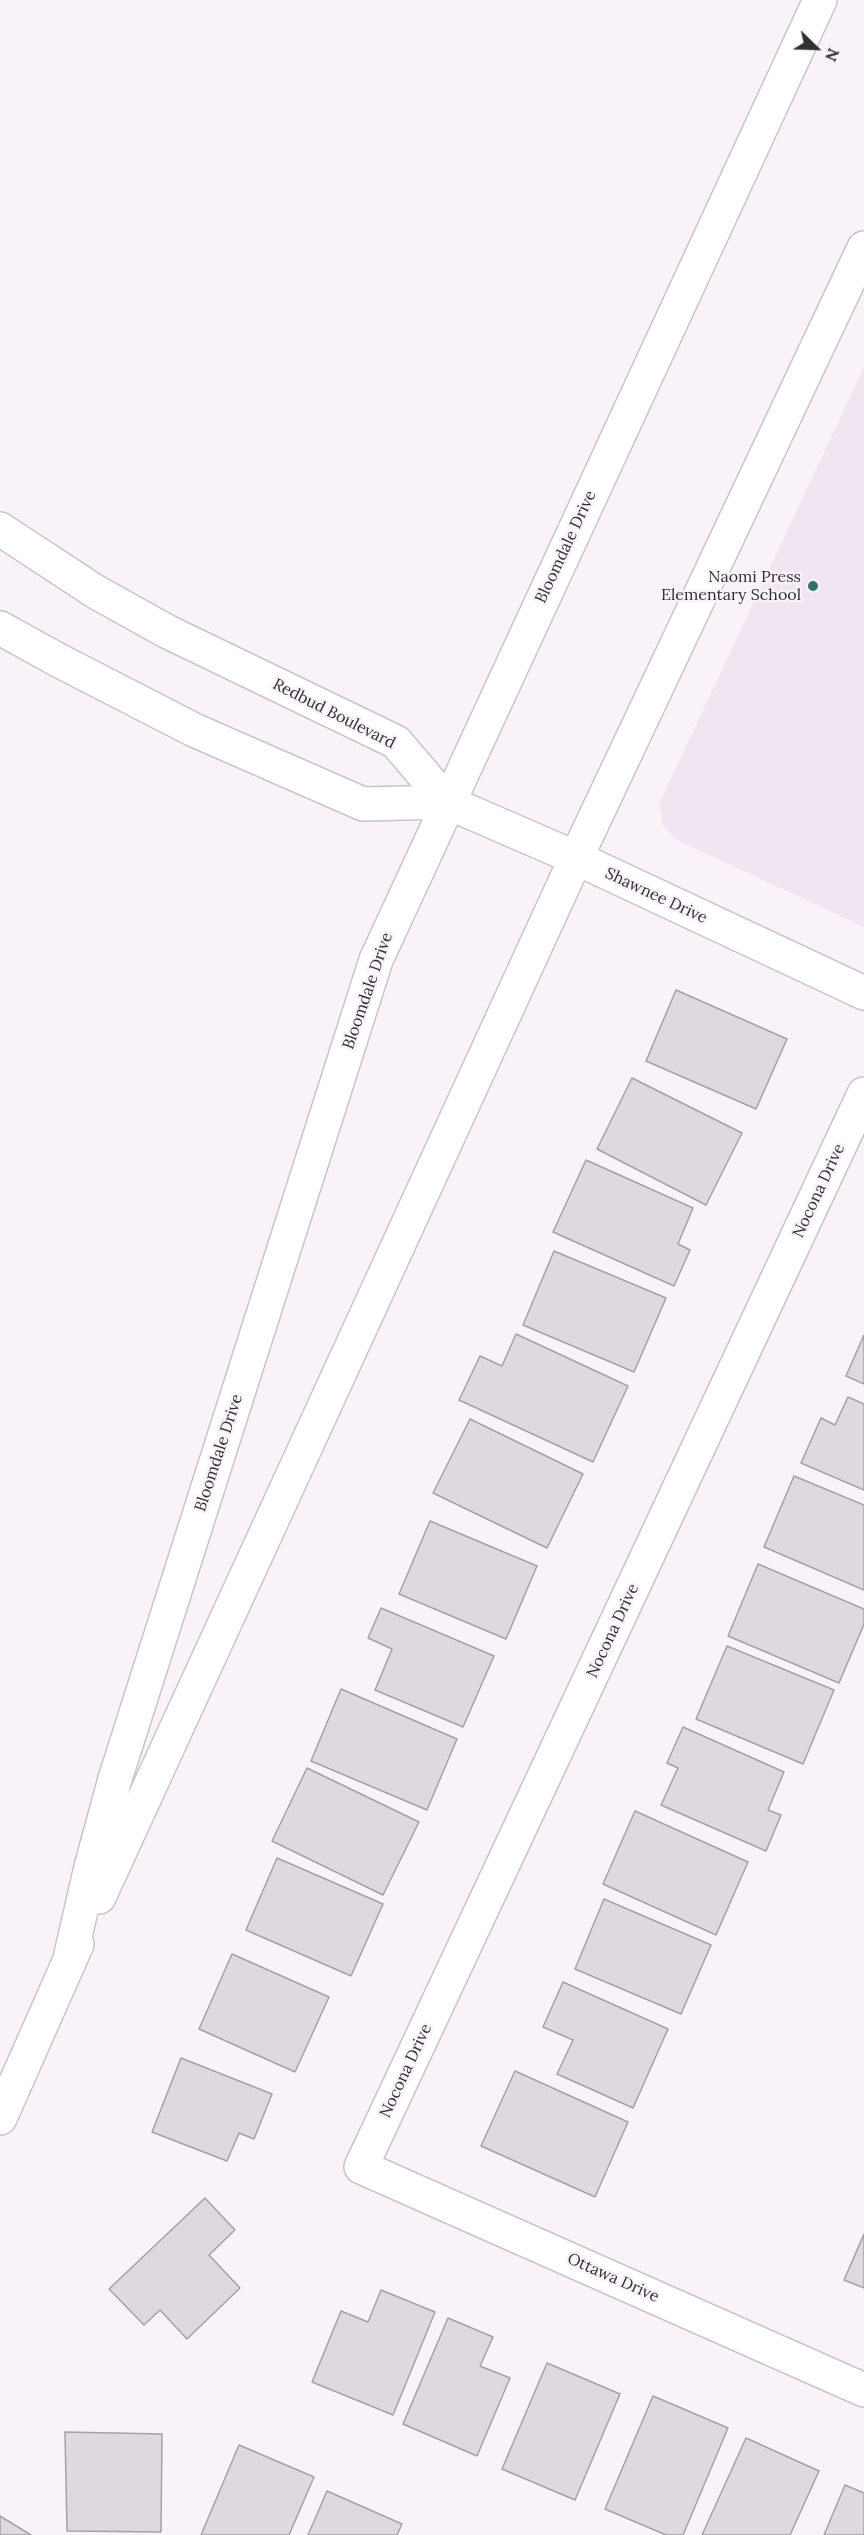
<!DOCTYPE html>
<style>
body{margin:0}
#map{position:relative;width:864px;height:2535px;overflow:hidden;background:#f9f3f9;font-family:Lora,serif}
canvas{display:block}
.north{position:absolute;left:786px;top:18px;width:60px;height:60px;-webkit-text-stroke:4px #f9f3f9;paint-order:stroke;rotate:113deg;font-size:16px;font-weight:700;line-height:24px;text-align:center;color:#322f32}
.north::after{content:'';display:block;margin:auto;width:21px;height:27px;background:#322f32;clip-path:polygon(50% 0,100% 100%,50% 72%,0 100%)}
</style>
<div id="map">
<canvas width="864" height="2535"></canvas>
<div class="north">N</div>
</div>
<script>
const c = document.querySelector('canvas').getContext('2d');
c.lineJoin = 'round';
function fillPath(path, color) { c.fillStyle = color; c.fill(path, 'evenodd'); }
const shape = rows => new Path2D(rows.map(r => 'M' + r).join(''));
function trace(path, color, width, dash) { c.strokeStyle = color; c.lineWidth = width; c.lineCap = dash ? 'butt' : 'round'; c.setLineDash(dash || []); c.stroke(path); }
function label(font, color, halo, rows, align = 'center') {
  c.font = font + ' Lora,serif'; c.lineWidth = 5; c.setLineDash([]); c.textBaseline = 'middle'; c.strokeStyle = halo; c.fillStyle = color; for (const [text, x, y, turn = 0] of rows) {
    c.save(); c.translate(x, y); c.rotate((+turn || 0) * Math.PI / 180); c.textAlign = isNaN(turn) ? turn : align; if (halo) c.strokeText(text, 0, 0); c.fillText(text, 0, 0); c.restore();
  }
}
const built = shape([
 [864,367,864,927,675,839,663,825,659,804]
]);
const building = shape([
 [676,990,787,1039,756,1109,646,1061,676,990],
 [632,1078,742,1133,706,1205,597,1149,632,1078],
 [586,1160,693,1208,678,1244,690,1250,674,1286,553,1232,586,1160],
 [554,1251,666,1298,634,1372,523,1325,554,1251],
 [516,1334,628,1386,593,1462,459,1400,480,1356,502,1366,516,1334],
 [864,1335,864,1384,846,1376,864,1335],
 [848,1397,864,1404,864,1490,801,1463,821,1418,835,1425,848,1397],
 [470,1419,583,1474,547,1548,433,1493,470,1419],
 [794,1476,864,1505,864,1590,764,1547,794,1476],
 [430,1521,537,1566,506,1639,399,1594,430,1521],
 [758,1564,864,1609,864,1624,839,1683,728,1636,758,1564],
 [381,1608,494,1656,463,1727,375,1690,392,1649,368,1638,381,1608],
 [727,1646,834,1690,803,1764,696,1719,727,1646],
 [341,1689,457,1739,427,1810,311,1761,341,1689],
 [683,1727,784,1772,768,1810,781,1815,766,1851,661,1805,678,1768,667,1763,683,1727],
 [307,1768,419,1822,383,1895,272,1841,307,1768],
 [635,1811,748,1862,716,1935,603,1884,635,1811],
 [277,1858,383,1904,351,1976,246,1930,277,1858],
 [604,1899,711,1945,681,2014,575,1969,604,1899],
 [232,1954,329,1997,295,2072,199,2029,232,1954],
 [563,1982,668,2029,633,2108,557,2074,573,2040,543,2027,563,1982],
 [181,2058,272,2094,254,2139,239,2133,227,2161,152,2132,181,2058],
 [515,2071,628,2122,595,2197,481,2146,515,2071],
 [205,2198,235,2230,209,2255,240,2288,187,2339,160,2310,144,2325,109,2289,205,2198],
 [864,2234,864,2288,844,2280,864,2234],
 [381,2290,435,2312,393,2415,312,2382,341,2311,368,2322,381,2290],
 [448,2318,493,2337,480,2366,510,2378,477,2456,403,2424,448,2318],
 [547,2363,620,2394,575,2500,502,2469,547,2363],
 [653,2396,728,2428,683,2535,666,2535,605,2509,653,2396],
 [65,2432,162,2434,161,2532,67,2531,65,2432],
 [746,2438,819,2471,790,2535,702,2535,746,2438],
 [239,2445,314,2477,289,2535,201,2535,239,2445],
 [845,2485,864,2493,864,2535,824,2535,845,2485],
 [327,2491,402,2524,397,2535,308,2535,327,2491],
 [0,2516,31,2535,0,2535,0,2516]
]);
const minor = shape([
 [0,529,96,592,168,632,396,742,447,802,576,858,864,993],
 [0,628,58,660,194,730,363,804,447,802],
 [864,1094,361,2167,864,2390],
 [99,1897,576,858,864,248],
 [69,1963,91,1867,115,1779,376,960,820,0],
 [0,2118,77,1944]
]);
const markers = [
 [813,586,6,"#317466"]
];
const streetNames = [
 ["Bloomdale Drive",566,547,-65],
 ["Redbud Boulevard",334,714,27],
 ["Shawnee Drive",656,896,25],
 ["Bloomdale Drive",368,991,-71],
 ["Nocona Drive",819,1191,-65],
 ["Bloomdale Drive",219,1453,-72],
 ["Nocona Drive",613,1631,-65],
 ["Nocona Drive",406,2071,-65],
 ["Ottawa Drive",613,2278,24]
];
const poiNames = [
 ["Naomi Press",801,577],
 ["Elementary School",801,595]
];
fillPath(built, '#f1e5f1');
fillPath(building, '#dfd9df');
trace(building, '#a6a0a6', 1.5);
trace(minor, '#cac4c9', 36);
trace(minor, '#fff', 33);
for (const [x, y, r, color] of markers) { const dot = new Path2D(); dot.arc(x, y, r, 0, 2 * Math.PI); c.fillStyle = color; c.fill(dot); trace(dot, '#f9f3f9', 2); }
label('16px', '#322f32', '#f9f3f9', streetNames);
label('16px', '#322f32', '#f9f3f9', poiNames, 'right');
</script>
